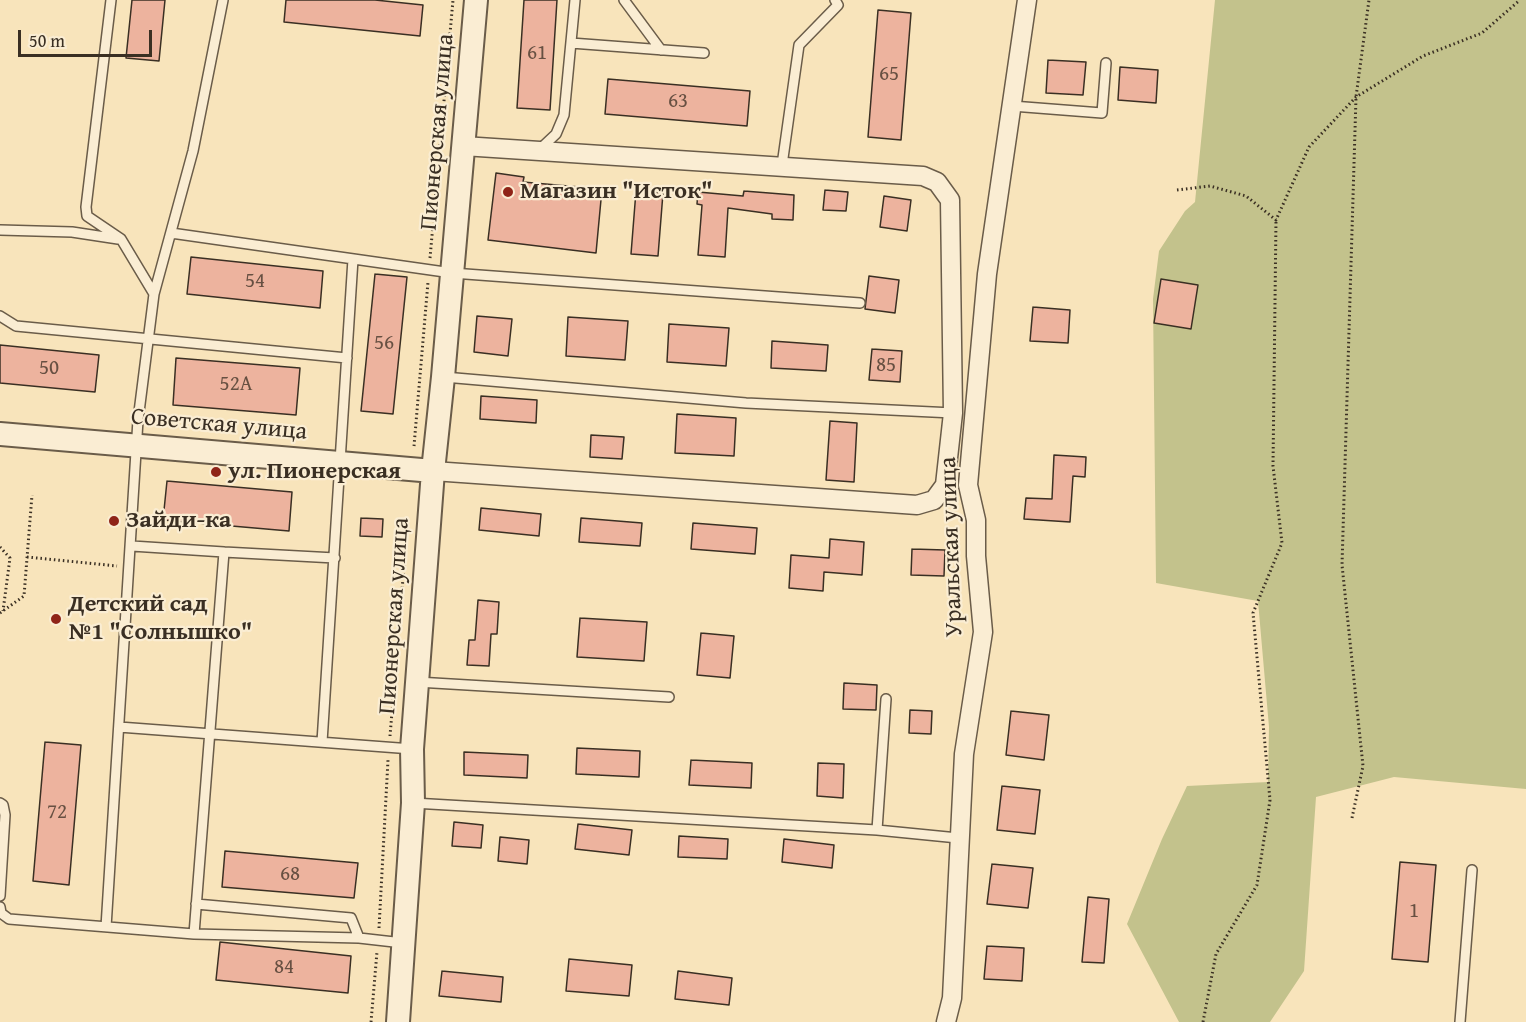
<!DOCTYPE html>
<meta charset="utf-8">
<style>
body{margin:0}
#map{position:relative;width:1526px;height:1022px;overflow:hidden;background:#f8e4bb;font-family:"Gentium Book Plus",serif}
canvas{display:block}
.scale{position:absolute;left:18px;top:30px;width:134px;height:27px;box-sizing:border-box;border:3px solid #3a2f23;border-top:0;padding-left:8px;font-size:18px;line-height:21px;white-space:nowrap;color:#3a2f23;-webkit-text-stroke:4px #faedd3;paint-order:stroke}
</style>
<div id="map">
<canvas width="1526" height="1022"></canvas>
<div class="scale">50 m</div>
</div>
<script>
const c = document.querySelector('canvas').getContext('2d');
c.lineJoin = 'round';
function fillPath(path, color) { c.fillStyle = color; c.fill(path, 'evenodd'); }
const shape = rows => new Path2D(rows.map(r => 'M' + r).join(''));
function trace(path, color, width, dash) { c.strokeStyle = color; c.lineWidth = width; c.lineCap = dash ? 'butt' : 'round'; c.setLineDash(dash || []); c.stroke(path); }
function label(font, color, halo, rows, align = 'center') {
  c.font = font + ' "Gentium Book Plus",serif'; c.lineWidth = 4.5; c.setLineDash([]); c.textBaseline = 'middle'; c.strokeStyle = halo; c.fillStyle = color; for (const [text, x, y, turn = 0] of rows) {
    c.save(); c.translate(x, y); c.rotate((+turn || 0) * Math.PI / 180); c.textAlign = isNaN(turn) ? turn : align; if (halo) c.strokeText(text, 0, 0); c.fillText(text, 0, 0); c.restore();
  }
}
const green = shape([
 [1215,0,1526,0,1526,789,1394,777,1316,797,1304,971,1270,1022,1179,1022,1127,924,1162,839,1187,786,1268,782,1269,727,1258,601,1156,583,1153,299,1159,251,1185,211,1195,202]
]);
const building = shape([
 [132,0,165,0,159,61,126,58,132,0],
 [286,0,375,0,423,5,420,36,284,22,286,0],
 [524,0,557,0,550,110,517,108,524,0],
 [878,10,911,13,901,140,868,137,878,10],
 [1048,60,1086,62,1083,95,1046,93,1048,60],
 [1120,67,1158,70,1156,103,1118,100,1120,67],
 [608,79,750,91,747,126,605,114,608,79],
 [496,173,524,177,523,182,602,189,596,253,488,240,496,173],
 [825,190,848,192,846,211,823,210,825,190],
 [636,191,663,193,658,256,631,254,636,191],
 [744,191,794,195,793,220,772,219,772,214,728,208,725,257,698,255,702,205,697,204,698,192,743,196,744,191],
 [884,196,911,200,907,231,880,227,884,196],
 [191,257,323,271,320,308,187,294,191,257],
 [375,274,407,277,393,414,361,411,375,274],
 [869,276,899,280,895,313,865,309,869,276],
 [1161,279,1198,285,1191,329,1154,323,1161,279],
 [1033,307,1070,310,1068,343,1030,341,1033,307],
 [477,316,512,319,508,356,474,352,477,316],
 [568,317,628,321,625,360,566,356,568,317],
 [669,324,729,328,726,366,667,362,669,324],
 [772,341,828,345,826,371,771,368,772,341],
 [0,345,99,355,95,392,0,383,0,345],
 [872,349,902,351,900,382,869,380,872,349],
 [176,358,300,368,296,415,173,405,176,358],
 [481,396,537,400,536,423,480,419,481,396],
 [677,414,736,418,734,456,675,453,677,414],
 [830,421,857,423,854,482,826,480,830,421],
 [591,435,624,437,622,459,590,457,591,435],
 [1054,455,1086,457,1085,477,1073,476,1070,522,1024,519,1026,498,1052,499,1054,455],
 [167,481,292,492,289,531,163,520,167,481],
 [481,508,541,514,539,536,479,530,481,508],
 [361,518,383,519,382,537,360,536,361,518],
 [581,518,642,523,640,546,579,542,581,518],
 [693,523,757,528,755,554,691,549,693,523],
 [830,539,864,542,862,575,824,572,823,591,789,588,791,555,829,558,830,539],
 [912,549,945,550,944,576,911,575,912,549],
 [478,600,499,602,497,634,491,634,489,666,467,665,469,640,475,640,478,600],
 [580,618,647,622,644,661,577,657,580,618],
 [701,633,734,636,730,678,697,675,701,633],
 [844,683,877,685,876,710,843,709,844,683],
 [910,710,932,711,931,734,909,733,910,710],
 [1011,711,1049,715,1044,760,1006,755,1011,711],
 [45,742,81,745,69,885,33,881,45,742],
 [577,748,640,751,639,777,576,774,577,748],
 [464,752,528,755,527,778,464,775,464,752],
 [691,760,752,763,751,788,689,785,691,760],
 [818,763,844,764,843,798,817,796,818,763],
 [1002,786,1040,790,1035,834,997,830,1002,786],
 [454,822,483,825,481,848,452,846,454,822],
 [578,824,632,830,629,855,575,849,578,824],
 [679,836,728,839,727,859,678,857,679,836],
 [500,837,529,840,527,864,498,861,500,837],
 [784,839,834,845,832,868,782,862,784,839],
 [225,851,358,863,354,898,222,887,225,851],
 [1400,862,1436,865,1428,962,1392,959,1400,862],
 [992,864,1033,868,1028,908,987,904,992,864],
 [1088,897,1109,899,1104,963,1082,962,1088,897],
 [220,942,351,956,348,993,216,980,220,942],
 [987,946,1024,948,1022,981,984,979,987,946],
 [569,959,632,965,629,996,566,991,569,959],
 [442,971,503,977,501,1002,439,996,442,971],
 [678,971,732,978,729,1005,675,999,678,971]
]);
const path = shape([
 [1177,190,1210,186,1246,196,1276,220,1309,147,1356,97,1423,56,1482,33,1520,0],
 [430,258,453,0],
 [414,446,428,282],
 [0,547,10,558,3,611],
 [27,557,117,566],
 [0,613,24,596,32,495],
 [390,736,405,554],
 [1352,818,1363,766,1342,565,1356,97,1369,0],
 [379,928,388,760],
 [371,1022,377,952],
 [1203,1022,1216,954,1257,885,1270,800,1253,613,1282,543,1273,466,1276,220]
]);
const service = shape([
 [111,0,86,207,87,216,121,239,154,294],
 [624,0,661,50],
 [571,43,704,53],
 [1012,106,1102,113,1106,63],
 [539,150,556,134,564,115,575,0],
 [782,165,799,45,838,5,835,0],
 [0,230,72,232,118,239],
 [171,233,452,273,860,303],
 [0,316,16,326,347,358],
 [444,377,746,403,953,413],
 [132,546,224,552,194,934],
 [224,552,335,558],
 [417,682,669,697],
 [119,727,412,749],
 [322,742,353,259],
 [0,803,3,805,5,815,0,896],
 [413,803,877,830,958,838],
 [877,830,886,699],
 [196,904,351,918,359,938],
 [0,907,1,913,9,919,194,934,359,938,403,943],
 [106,927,138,420,154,294,193,151,223,0],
 [1460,1022,1472,870]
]);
const minor = shape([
 [433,471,917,505,934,500,945,485,953,413,950,200,937,182,923,176,463,146],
 [946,1022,952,998,964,754,983,632,976,556,976,520,968,485,987,274,1027,0]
]);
const tertiary = shape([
 [0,434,433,471],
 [398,1022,413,803,412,749,433,471,443,377,476,0]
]);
const markers = [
 [508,192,6,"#8f2418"],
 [216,472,6,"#8f2418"],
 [114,521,6,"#8f2418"],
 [56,619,6,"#8f2418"]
];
const numberNames = [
 ["61",537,54],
 ["65",889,75],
 ["63",678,102],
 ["54",255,282],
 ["56",384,344],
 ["85",886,366],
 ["50",49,369],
 ["52А",236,385],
 ["72",57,813],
 ["68",290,875],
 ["1",1414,912],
 ["84",284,968]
];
const streetNames = [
 ["Пионерская улица",438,132,-85],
 ["Советская улица",219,425,5],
 ["Уральская улица",952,547,-92],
 ["Пионерская улица",395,616,-86]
];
const poiNames = [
 ["Магазин \"Исток\"",520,192],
 ["ул. Пионерская",228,472],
 ["Зайди-ка",126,521],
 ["Детский сад",68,605],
 ["№1 \"Солнышко\"",68,633]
];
fillPath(green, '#c3c28c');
fillPath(building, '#edb39e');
trace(building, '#3a2f23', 1.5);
trace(service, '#6a5c49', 12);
trace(minor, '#6a5c49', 21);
trace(tertiary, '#6a5c49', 26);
trace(path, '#3a2f23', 3, [1.5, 3]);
trace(service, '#faedd3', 9);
trace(minor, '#faedd3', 18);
trace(tertiary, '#faedd3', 22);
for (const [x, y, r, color] of markers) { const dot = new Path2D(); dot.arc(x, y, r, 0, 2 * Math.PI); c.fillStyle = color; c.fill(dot); trace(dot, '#faedd3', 2); }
label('21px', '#675042', null, numberNames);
label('24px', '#3a2f23', '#faedd3', streetNames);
label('bold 24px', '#3a2f23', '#faedd3', poiNames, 'left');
</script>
